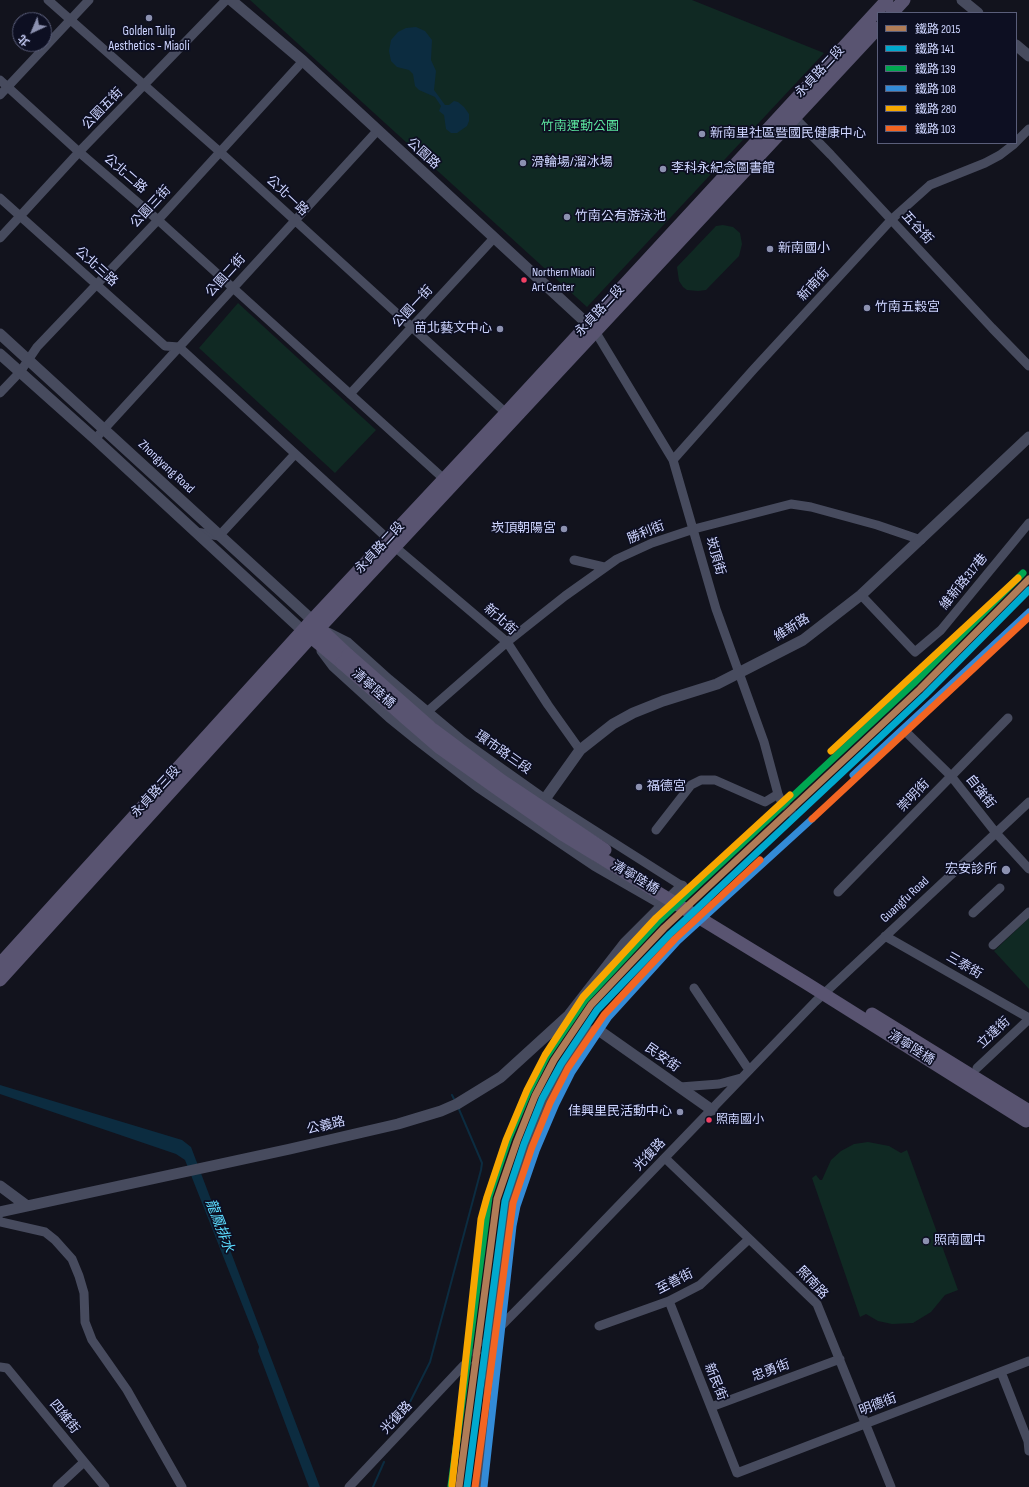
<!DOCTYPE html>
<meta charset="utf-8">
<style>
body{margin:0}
#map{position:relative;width:1029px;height:1487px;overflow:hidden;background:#12131d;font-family:"Sofia Sans Condensed","Noto Sans TC",sans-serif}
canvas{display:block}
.legend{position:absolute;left:877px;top:12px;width:140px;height:132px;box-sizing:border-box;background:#0d0f22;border:1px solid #5a5e7a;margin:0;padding:5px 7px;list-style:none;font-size:12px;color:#ced5ff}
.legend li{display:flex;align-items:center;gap:8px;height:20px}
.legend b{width:20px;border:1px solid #5a5e7a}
.north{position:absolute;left:12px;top:12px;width:40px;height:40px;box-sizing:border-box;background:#0d0f22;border:1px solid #5a5e7a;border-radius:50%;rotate:224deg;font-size:11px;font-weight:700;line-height:16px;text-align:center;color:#ced5ff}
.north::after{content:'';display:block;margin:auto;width:14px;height:18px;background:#8c91b0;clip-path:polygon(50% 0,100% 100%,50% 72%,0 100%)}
</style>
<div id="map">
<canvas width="1029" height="1487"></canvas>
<ul class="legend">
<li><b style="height:5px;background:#b07c57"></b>鐵路 2015</li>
<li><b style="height:5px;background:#00a9ce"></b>鐵路 141</li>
<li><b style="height:5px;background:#00a651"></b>鐵路 139</li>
<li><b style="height:5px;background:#338bd7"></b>鐵路 108</li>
<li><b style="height:5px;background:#f7a600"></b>鐵路 280</li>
<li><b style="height:5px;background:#f26522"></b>鐵路 103</li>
</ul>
<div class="north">北</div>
</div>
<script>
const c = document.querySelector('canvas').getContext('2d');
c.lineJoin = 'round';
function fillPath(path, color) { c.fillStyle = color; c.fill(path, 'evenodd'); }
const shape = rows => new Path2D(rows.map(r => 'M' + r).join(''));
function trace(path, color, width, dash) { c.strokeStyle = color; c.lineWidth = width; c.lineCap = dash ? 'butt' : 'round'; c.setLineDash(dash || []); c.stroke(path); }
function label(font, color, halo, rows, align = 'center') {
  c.font = font + ' "Sofia Sans Condensed","Noto Sans TC",sans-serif'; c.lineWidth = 3.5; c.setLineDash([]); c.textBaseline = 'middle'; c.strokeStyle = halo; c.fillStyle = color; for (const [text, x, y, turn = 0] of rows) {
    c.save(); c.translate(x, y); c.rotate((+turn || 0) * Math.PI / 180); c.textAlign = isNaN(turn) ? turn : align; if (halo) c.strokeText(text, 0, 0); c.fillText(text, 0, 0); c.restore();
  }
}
const green = shape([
 [250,0,692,0,824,53,587,307],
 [723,225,733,227,740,233,742,244,739,256,706,290,698,291,687,290,683,287,679,281,677,267,716,226],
 [238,303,376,430,335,473,199,348],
 [1029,918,1029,989,994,951],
 [868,1142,889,1146,901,1153,907,1150,958,1290,945,1295,931,1312,913,1323,892,1324,878,1321,866,1314,860,1317,812,1178,816,1175,820,1180,822,1180,831,1160,841,1151,854,1144]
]);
const water = shape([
 [416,27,425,31,432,40,431,60,436,71,434,90,445,105,449,105,454,101,458,102,464,107,469,114,469,121,467,126,457,133,451,133,446,129,444,115,439,111,441,106,435,97,419,90,415,86,413,74,409,70,397,67,391,61,389,51,391,40,398,32,406,28],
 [0,1085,182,1140,191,1147,320,1487,309,1487,258,1351,259,1347,185,1160,176,1154,0,1094]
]);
const stream = shape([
 [452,1095,455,1101],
 [401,1420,430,1362,481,1170,482,1163,458,1107],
 [373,1487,384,1462]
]);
const minorTunnel = shape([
 [781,801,796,817],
 [463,1366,497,1331]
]);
const minor = shape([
 [48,0,220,152,506,413],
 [0,80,79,152,158,220,444,479],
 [0,95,89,0],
 [791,114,831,155,992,328,1029,366],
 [0,198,165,346,179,347,388,539],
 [0,238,79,152,226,0],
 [595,331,673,460,716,609,764,742,778,794,781,801],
 [0,393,20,372,37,347,158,220,303,61],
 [350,394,494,238],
 [95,439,377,131],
 [673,460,753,370,892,219,930,185,985,163,1000,155,1013,145,1029,129],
 [196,532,219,536,295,454],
 [395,547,507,642,548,705,580,750],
 [574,560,604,567],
 [861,595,915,652,941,630,1029,523],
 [328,632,348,642,389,679,463,741,545,799,682,886],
 [321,651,333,667,389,718,415,739,477,787,594,866,662,905],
 [427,712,507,642,565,596,617,559,652,543,694,529,791,504,811,507,877,525,921,540],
 [907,733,951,776,996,833,1029,869],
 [656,830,691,785,701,780,715,780,765,802,778,794],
 [838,892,1008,718],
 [973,913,1000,888],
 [885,936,1029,1018],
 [993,945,1029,912],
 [694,988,749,1070],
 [597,1029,613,1007,689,922,708,904],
 [977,1068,1029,1019],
 [680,1087,719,1084,741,1078],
 [665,1158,817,1304,891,1487],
 [0,1221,1,1222,45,1232,55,1240,72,1259,79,1276,84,1293,85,1322,92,1340,127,1390,182,1487],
 [669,1301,737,1473,1029,1361],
 [502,1325,574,1252,815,1002,1029,802],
 [599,1326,669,1301,700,1285,749,1239],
 [0,1367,7,1368,105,1487],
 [1001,1372,1028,1441,1029,1451],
 [711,1407,840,1359],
 [57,1487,84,1462],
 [349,1487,463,1366]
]);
const tertiary = shape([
 [231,0,303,61,593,329],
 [962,0,978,13],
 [1016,45,1029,56],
 [0,334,312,620],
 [0,354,95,439,303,631],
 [545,799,580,750,613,724,633,713,663,701,717,684,803,640,861,595,1029,437],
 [0,1186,27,1206],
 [0,1212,290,1149,398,1124,441,1111,457,1104,501,1077,569,1015,625,943,682,886],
 [495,1323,506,1224,516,1187,532,1136,554,1085,579,1044,588,1034,597,1029,712,1110],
 [481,1487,493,1347]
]);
const primary = shape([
 [892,13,904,0],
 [313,622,348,655],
 [305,632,342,663],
 [0,964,312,620,506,413,887,0],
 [0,980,311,637,878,28]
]);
const tertiaryBridge = shape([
 [493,1347,495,1323]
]);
const primaryBridge = shape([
 [348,655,431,728,502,781,605,850],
 [342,663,440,748,499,790,562,834,806,983,1026,1121],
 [872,1014,1029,1111]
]);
const rail1 = shape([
 [459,1487,497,1199,517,1141,535,1096,554,1060,591,1005,664,928,920,689,1029,579]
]);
const rail2 = shape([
 [467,1487,505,1201,524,1144,542,1099,561,1064,597,1010,670,934,925,695,1029,590]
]);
const rail3 = shape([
 [451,1486,489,1197,509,1138,528,1093,547,1056,585,1000,658,922,914,683,1023,573]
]);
const rail4 = shape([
 [853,775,1029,612],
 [484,1487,513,1226,517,1206,536,1151,556,1104,572,1072,608,1018,678,941,812,819]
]);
const rail5 = shape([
 [831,751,1018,578],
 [452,1485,481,1219,487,1197,506,1140,527,1090,545,1055,583,997,656,918,790,795]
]);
const rail6 = shape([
 [812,819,1029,617],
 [475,1487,513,1203,532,1147,550,1103,568,1068,604,1015,675,939,760,860]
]);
const markers = [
 [149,18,4,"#8c91b0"],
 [702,134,4,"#8c91b0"],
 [523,163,4,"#8c91b0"],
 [663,169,4,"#8c91b0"],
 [567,217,4,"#8c91b0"],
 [770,249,4,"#8c91b0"],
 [524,280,3.5,"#f24062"],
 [867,308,4,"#8c91b0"],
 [500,329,4,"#8c91b0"],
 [564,529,4,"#8c91b0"],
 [639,787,4,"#8c91b0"],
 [1006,870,5,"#8c91b0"],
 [680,1112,4,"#8c91b0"],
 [709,1120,3.5,"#f24062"],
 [926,1241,4,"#8c91b0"]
];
const busNames = [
 ["Northern Miaoli",532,273],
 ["Art Center",532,288],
 ["照南國小",716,1120]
];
const poiNames = [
 ["Golden Tulip",149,32,"center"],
 ["Aesthetics - Miaoli",149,47,"center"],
 ["新南里社區暨國民健康中心",710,134],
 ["滑輪場/溜冰場",531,163],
 ["李科永紀念圖書館",671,169],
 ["竹南公有游泳池",575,217],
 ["新南國小",778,249],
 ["竹南五穀宮",875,308],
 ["苗北藝文中心",492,329,"right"],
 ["崁頂朝陽宮",556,529,"right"],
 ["福德宮",647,787],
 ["宏安診所",997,870,"right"],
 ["佳興里民活動中心",672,1112,"right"],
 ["照南國中",934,1241]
];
const streetNames = [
 ["永貞路二段",820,72,-47],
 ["公園五街",103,109,-46],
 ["公園路",423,154,42],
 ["公北二路",125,174,41],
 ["公北一路",287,196,43],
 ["公園三街",151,207,-47],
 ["五谷街",917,228,47],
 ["公北三路",96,267,42],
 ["公園二街",226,276,-48],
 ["新南街",814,285,-47],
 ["公園一街",413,307,-47],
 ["永貞路二段",600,311,-47],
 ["Zhongyang Road",166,467,43],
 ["勝利街",646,533,-22],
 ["永貞路二段",380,548,-47],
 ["崁頂街",715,556,74],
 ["維新路317巷",964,582,-51],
 ["新北街",500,620,42],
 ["維新路",792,628,-32],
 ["清寧陸橋",373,689,41],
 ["環市路三段",503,753,35],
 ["永貞路三段",156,792,-47],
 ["自強街",980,792,52],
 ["崇明街",914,796,-46],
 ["清寧陸橋",635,878,31],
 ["Guangfu Road",905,900,-43],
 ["三泰街",964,966,30],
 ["立達街",994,1033,-43],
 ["清寧陸橋",911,1048,32],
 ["民安街",662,1058,35],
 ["公義路",326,1126,-13],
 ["光復路",650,1155,-46],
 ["至善街",675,1282,-27],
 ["照南路",812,1283,47],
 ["忠勇街",771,1371,-20],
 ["新民街",715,1382,68],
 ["明德街",878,1405,-21],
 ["四維街",64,1417,51],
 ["光復路",397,1418,-47]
];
const parkNames = [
 ["竹南運動公園",580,127]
];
const waterNames = [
 ["龍鳳排水",219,1226,69]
];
fillPath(green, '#102923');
fillPath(water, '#0c2c40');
trace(stream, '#0c2c40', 2);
trace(minorTunnel, '#2e303f', 9, [9, 4.5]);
trace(minor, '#474b5e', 9);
trace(tertiary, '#474b5e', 11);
trace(primary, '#595471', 13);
trace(tertiaryBridge, '#474b5e', 11);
trace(primaryBridge, '#595471', 13);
trace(rail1, '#b07c57', 7);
trace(rail2, '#00a9ce', 7);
trace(rail3, '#00a651', 7);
trace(rail4, '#338bd7', 7);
trace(rail5, '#f7a600', 7);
trace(rail6, '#f26522', 7);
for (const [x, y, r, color] of markers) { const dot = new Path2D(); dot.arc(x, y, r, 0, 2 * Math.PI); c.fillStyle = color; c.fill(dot); trace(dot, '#0d0f22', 1.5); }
label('12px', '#ced5ff', '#0d0f22', busNames, 'left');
label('13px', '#ced5ff', '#0d0f22', poiNames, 'left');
label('13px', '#ced5ff', '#0d0f22', streetNames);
label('13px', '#5ae09c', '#0d0f22', parkNames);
label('italic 14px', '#5cddff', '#0d0f22', waterNames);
</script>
